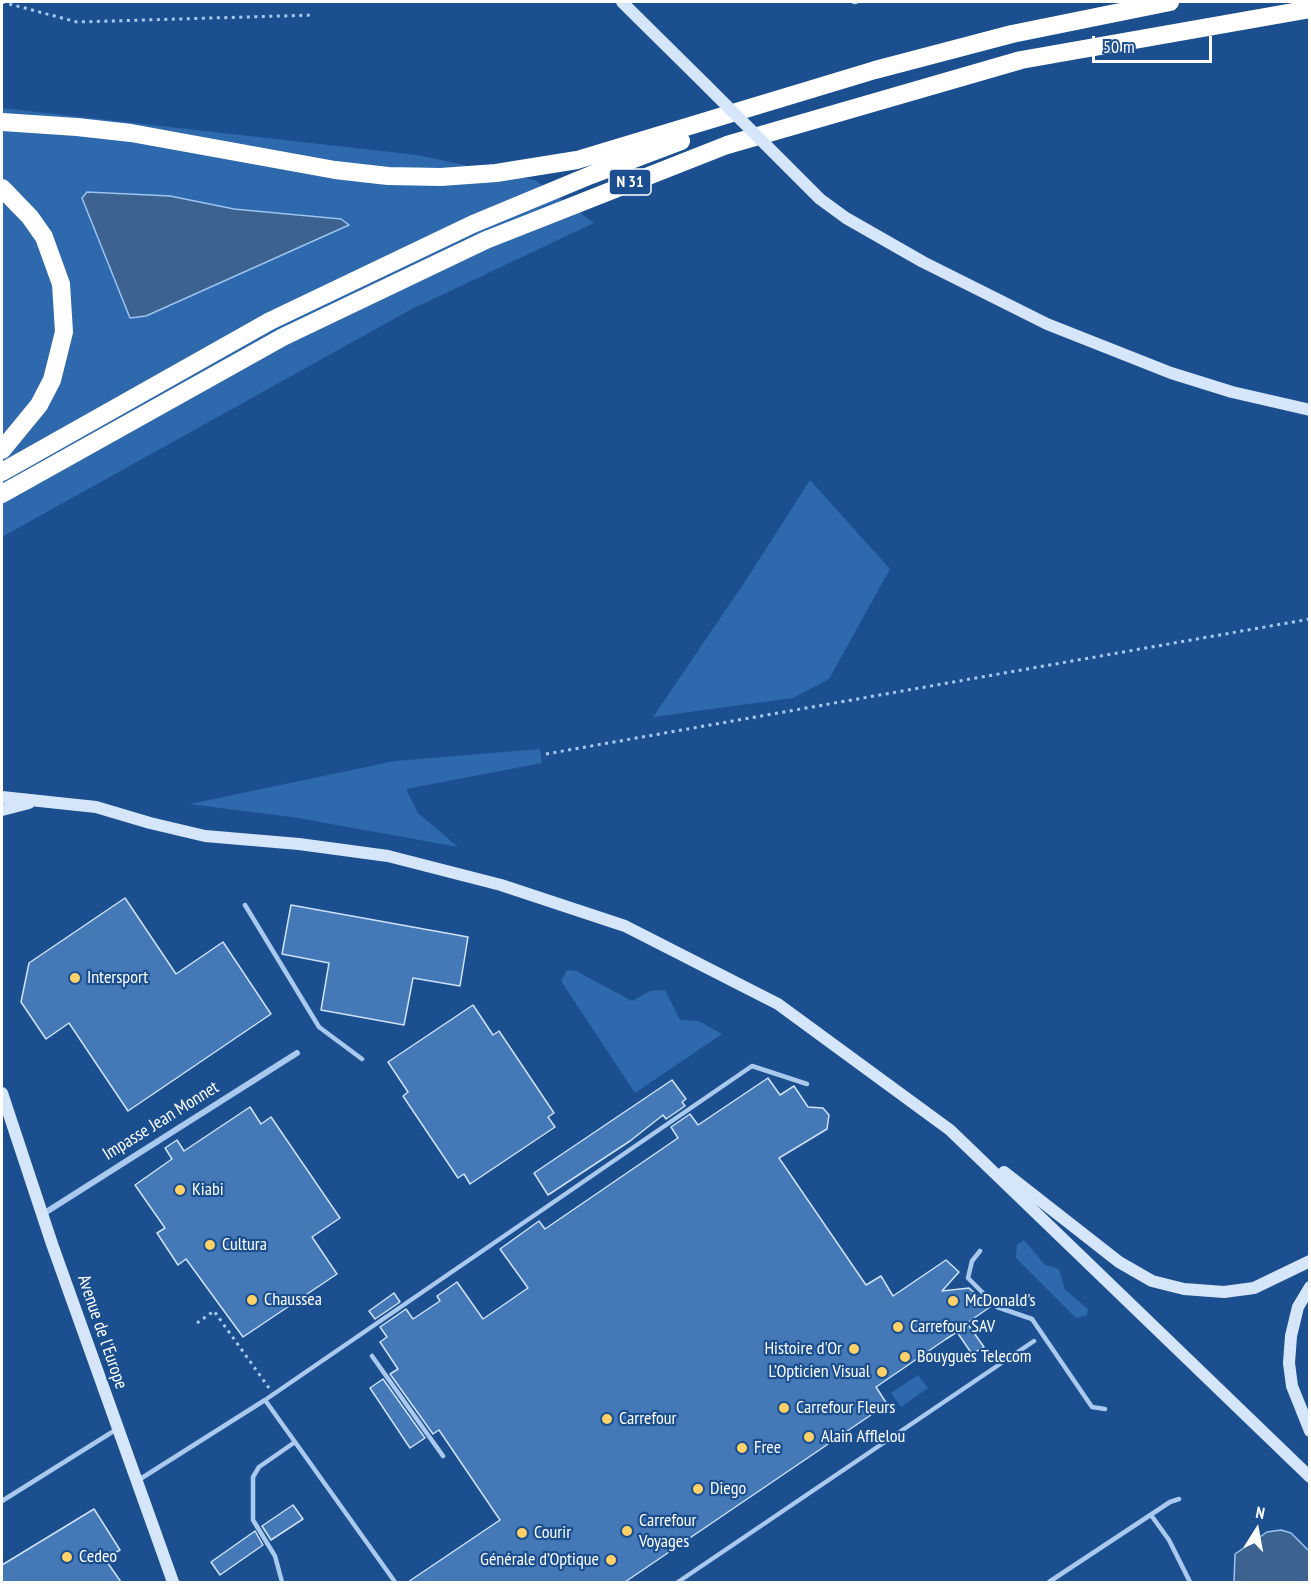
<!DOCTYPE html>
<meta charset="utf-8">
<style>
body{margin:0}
#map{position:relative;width:1311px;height:1584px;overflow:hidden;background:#1b4f8f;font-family:"PT Sans Narrow",sans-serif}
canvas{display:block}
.frame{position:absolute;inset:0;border:3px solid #fff;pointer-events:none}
.north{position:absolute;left:1227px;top:1500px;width:60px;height:60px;-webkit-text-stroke:4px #1b4f8f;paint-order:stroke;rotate:11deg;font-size:16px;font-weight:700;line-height:24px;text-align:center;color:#fff}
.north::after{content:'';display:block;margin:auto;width:21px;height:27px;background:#fff;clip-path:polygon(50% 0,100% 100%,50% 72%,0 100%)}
.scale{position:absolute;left:1092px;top:36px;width:120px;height:27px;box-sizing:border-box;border:3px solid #fff;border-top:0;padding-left:8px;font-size:18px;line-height:21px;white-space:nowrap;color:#fff;-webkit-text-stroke:4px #1b4f8f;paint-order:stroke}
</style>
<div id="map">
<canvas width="1311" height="1584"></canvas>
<div class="frame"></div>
<div class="north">N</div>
<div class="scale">50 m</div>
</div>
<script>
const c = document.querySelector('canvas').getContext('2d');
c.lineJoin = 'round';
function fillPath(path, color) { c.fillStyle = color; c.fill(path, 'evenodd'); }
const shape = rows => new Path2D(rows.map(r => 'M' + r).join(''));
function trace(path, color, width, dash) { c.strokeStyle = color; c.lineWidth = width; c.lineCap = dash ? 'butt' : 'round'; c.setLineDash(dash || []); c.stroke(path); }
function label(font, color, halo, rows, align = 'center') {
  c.font = font + ' "PT Sans Narrow",sans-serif'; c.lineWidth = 4.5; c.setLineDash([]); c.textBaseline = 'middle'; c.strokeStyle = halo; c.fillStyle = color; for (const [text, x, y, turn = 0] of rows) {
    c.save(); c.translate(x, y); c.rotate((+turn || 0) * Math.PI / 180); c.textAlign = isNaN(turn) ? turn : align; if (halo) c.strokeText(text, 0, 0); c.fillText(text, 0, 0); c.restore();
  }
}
const green = shape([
 [2,108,417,155,535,180,594,223,410,310,2,537],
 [810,480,890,569,829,679,793,698,653,717,746,580],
 [540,749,542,763,406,789,418,813,458,847,298,818,190,804,395,761],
 [567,970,576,971,632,1001,650,991,665,990,680,1020,699,1021,722,1034,635,1093,561,981],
 [1024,1240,1045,1265,1059,1269,1065,1290,1088,1309,1087,1315,1076,1318,1016,1258,1017,1245],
 [918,1375,928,1388,901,1407,891,1393]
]);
const water = shape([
 [87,192,170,196,234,209,341,219,349,225,146,316,130,318,82,198,87,192],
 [1281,1530,1291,1533,1309,1551,1309,1582,1234,1582,1235,1554,1267,1532,1281,1530]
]);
const building = shape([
 [125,898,176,974,223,942,271,1014,128,1111,69,1023,46,1039,21,1002,29,963,125,898],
 [291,905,468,937,460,986,413,978,404,1025,321,1010,329,963,282,954,291,905],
 [473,1005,493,1035,499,1031,554,1113,548,1117,555,1127,470,1184,464,1174,458,1178,403,1096,408,1092,388,1062,473,1005],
 [768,1078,780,1095,794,1086,808,1107,823,1108,829,1115,827,1129,779,1158,866,1285,881,1276,893,1296,946,1260,959,1272,942,1291,969,1288,990,1307,967,1323,984,1347,972,1354,957,1332,946,1339,876,1387,887,1404,625,1582,408,1582,500,1520,439,1430,433,1434,390,1374,398,1369,380,1342,387,1337,380,1327,406,1309,413,1319,440,1301,437,1296,457,1282,483,1319,528,1288,500,1249,539,1221,545,1229,678,1138,671,1127,690,1114,698,1125,768,1078],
 [672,1080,686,1099,682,1102,685,1106,666,1119,663,1115,630,1141,548,1195,534,1173,672,1080],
 [250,1107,261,1124,271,1117,340,1218,312,1237,337,1274,243,1337,186,1259,178,1265,157,1233,165,1228,135,1185,172,1159,165,1148,177,1140,184,1151,250,1107],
 [394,1293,400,1302,375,1319,369,1311,394,1293],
 [383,1379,425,1438,410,1448,370,1388,383,1379],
 [293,1505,303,1519,271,1540,262,1526,293,1505],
 [94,1509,120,1550,105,1559,121,1582,2,1582,2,1565,94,1509],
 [255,1531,263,1545,220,1575,211,1562,255,1531]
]);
const path = shape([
 [2,2,77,22,314,15],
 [546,754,1310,619],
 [197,1323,214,1311,269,1388]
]);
const lane = shape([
 [854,2,856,2],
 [245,905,319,1027,362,1059],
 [980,1251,972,1261,968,1278,997,1307,1032,1319,1092,1407,1105,1409],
 [372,1356,443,1456],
 [265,1400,752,1066,807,1084],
 [137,1481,265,1400,395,1582],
 [2,1501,117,1429],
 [1151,1515,1169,1540,1190,1582],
 [282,1582,275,1556,253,1520,253,1477,259,1467,295,1442],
 [678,1582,1034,1341],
 [1049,1582,1170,1502,1179,1499]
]);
const street = shape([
 [43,1214,297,1053]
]);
const secondary = shape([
 [622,2,706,85],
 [786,165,820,199,846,218,923,262,1047,324,1171,373,1232,392,1310,410],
 [2,797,96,807,150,823,205,836,299,844,388,856,501,885,625,926,778,1004,950,1130,1310,1477],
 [2,810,29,803],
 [2,1093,52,1244,173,1582],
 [1004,1172,1119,1262,1152,1281,1184,1289,1224,1292,1254,1288,1310,1261],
 [1310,1287,1298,1307,1291,1336,1289,1363,1292,1386,1310,1431]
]);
const highway = shape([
 [2,122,77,127,131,133,335,170,388,176,441,177,496,173,577,160,875,70,1012,34,1170,2],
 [2,188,30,217,44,237,61,284,64,332,52,380,39,405,2,450],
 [2,472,270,321,473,224,591,175,681,141],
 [2,494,283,337,486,240,727,145,1021,60,1310,9]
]);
const secondaryBridge = shape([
 [706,85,786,165]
]);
const markers = [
 [75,978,6,"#ffd166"],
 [180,1190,6,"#ffd166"],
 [210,1245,6,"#ffd166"],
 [252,1300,6,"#ffd166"],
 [953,1301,6,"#ffd166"],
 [898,1327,6,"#ffd166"],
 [854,1349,6,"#ffd166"],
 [905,1357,6,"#ffd166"],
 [882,1372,6,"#ffd166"],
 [784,1408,6,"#ffd166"],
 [607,1419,6,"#ffd166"],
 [809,1437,6,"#ffd166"],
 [742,1448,6,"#ffd166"],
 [698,1489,6,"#ffd166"],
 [627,1531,6,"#ffd166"],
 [522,1533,6,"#ffd166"],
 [67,1557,6,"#ffd166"],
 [611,1560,6,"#ffd166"]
];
const shields = [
 [630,182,42]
];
const shieldNames = [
 ["N 31",630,182]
];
const poiNames = [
 ["Intersport",87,978],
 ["Kiabi",192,1190],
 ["Cultura",222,1245],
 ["Chaussea",264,1300],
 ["McDonald's",965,1301],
 ["Carrefour SAV",910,1327],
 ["Histoire d'Or",842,1349,"right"],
 ["Bouygues Telecom",917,1357],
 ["L’Opticien Visual",870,1372,"right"],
 ["Carrefour Fleurs",796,1408],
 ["Carrefour",619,1419],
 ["Alain Afflelou",821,1437],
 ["Free",754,1448],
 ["Diego",710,1489],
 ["Carrefour",639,1521],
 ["Voyages",639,1542],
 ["Courir",534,1533],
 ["Cedeo",79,1557],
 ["Générale d’Optique",599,1560,"right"]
];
const streetNames = [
 ["Impasse Jean Monnet",161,1121,-32],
 ["Avenue de l'Europe",102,1332,71]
];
fillPath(green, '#2e69ad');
fillPath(water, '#3c6290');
trace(water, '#9cc4f0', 1.5);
fillPath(building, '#4478b7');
trace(building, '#cfe3fa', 1.5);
trace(path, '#a9c9ee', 3, [3, 4.5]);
trace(lane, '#a9c9ee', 4.5);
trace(street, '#a9c9ee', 6);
trace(secondary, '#d6e6fa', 12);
trace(highway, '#fff', 18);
trace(secondaryBridge, '#d6e6fa', 12);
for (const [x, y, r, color] of markers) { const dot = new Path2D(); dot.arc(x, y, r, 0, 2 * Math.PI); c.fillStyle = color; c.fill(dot); trace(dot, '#1b4f8f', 2); }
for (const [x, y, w] of shields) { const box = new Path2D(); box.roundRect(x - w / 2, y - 13, w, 26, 4.5); c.fillStyle = '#1b4f8f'; c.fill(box); trace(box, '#fff', 1.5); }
label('bold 16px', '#fff', null, shieldNames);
label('18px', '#fff', '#1b4f8f', poiNames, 'left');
label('18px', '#fff', '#1b4f8f', streetNames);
</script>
